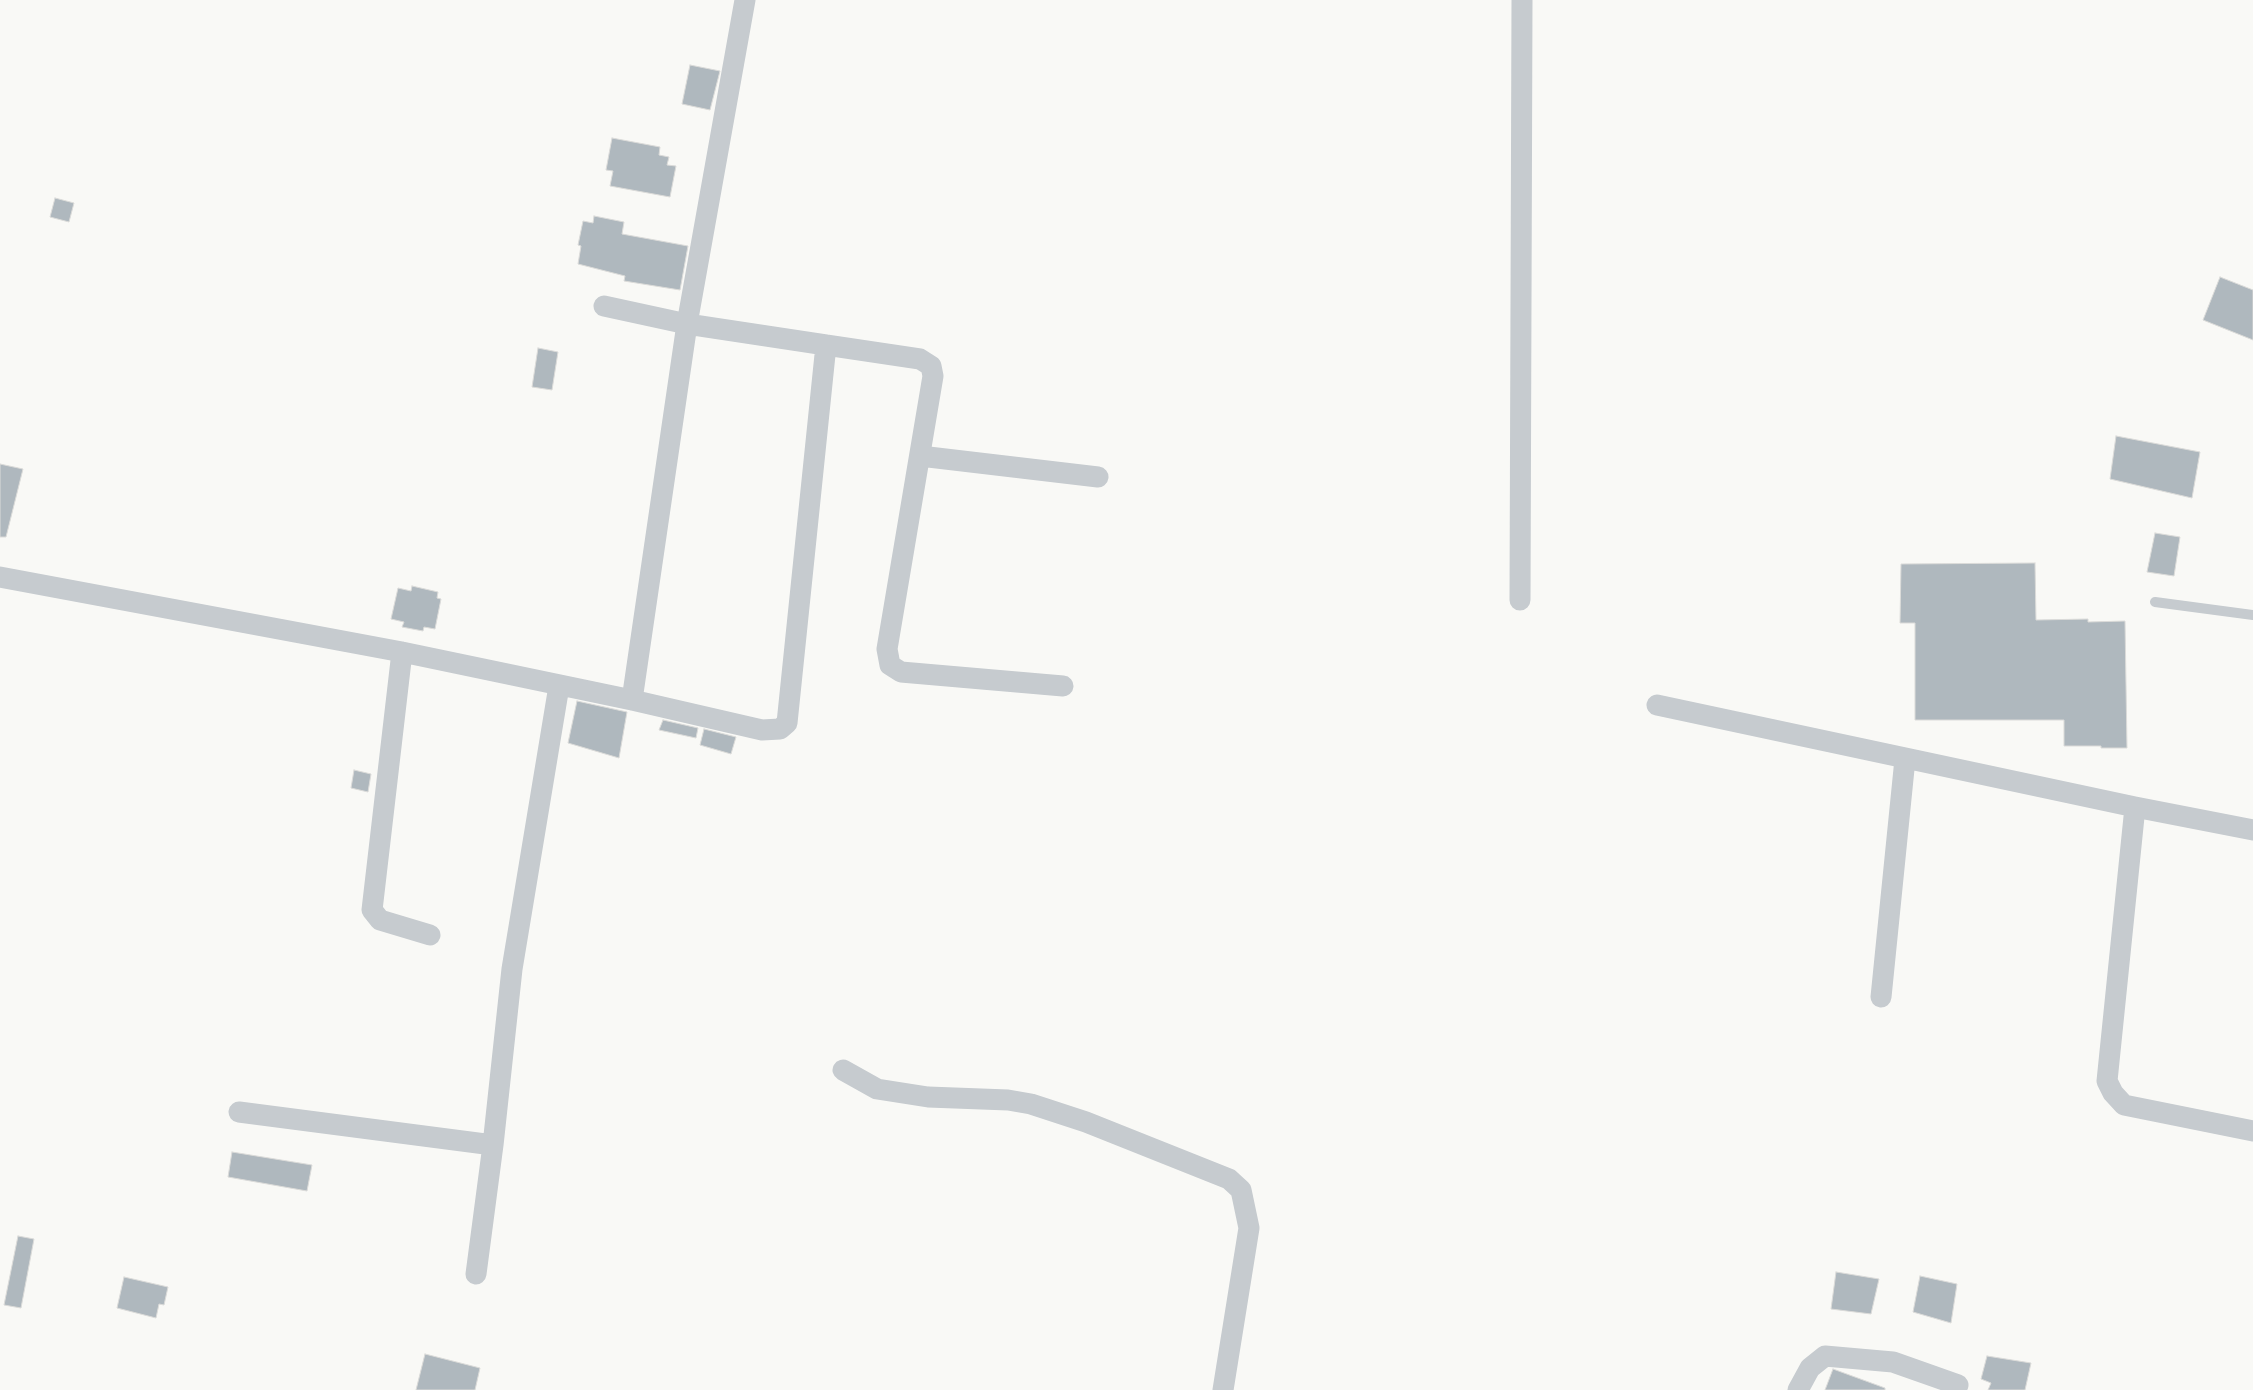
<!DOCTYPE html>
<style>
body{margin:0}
canvas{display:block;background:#f9f9f6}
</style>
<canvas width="2253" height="1390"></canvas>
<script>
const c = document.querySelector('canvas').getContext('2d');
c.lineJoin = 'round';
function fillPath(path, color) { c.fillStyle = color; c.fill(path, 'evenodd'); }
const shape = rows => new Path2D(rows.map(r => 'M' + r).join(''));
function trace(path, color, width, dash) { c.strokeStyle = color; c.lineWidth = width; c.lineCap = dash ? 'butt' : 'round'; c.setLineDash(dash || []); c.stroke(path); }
const building = shape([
 [690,65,720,71,710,110,682,104,690,65],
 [612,138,660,147,659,155,669,157,667,165,676,166,670,197,610,186,613,171,606,170,612,138],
 [55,198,74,203,69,222,50,217,55,198],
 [594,216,624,222,622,234,688,246,680,290,624,281,625,276,578,264,581,246,578,245,583,221,593,223,594,216],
 [2220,277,2253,290,2253,340,2203,320,2220,277],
 [538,348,558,352,552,390,532,387,538,348],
 [2116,436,2200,452,2192,498,2110,479,2116,436],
 [0,464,23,469,6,537,0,537,0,464],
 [2155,533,2180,537,2174,576,2147,572,2155,533],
 [2035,563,2036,620,2088,619,2088,622,2125,621,2127,748,2101,748,2101,746,2064,746,2064,720,1915,720,1915,623,1900,623,1901,564,2035,563],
 [412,586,438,592,437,598,441,599,435,629,424,627,423,631,402,627,404,622,391,619,398,588,411,591,412,586],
 [577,701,627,712,619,758,568,743,577,701],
 [663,720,698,728,696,738,659,730,663,720],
 [704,729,736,737,731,754,700,745,704,729],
 [354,770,371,774,368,792,351,788,354,770],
 [232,1152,312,1165,307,1191,228,1177,232,1152],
 [18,1236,34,1239,21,1308,4,1305,18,1236],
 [1836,1272,1879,1279,1871,1314,1831,1309,1836,1272],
 [1920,1276,1957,1284,1951,1323,1913,1312,1920,1276],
 [124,1277,168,1287,164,1305,159,1304,156,1318,117,1308,124,1277],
 [425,1354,480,1368,475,1390,416,1390,425,1354],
 [1987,1356,2031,1363,2025,1390,1988,1390,1991,1383,1981,1379,1987,1356],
 [1833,1369,1885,1388,1885,1390,1825,1390,1833,1369]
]);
const service = shape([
 [2155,602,2253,615]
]);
const minor = shape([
 [604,306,687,324,745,0],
 [920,456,1098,477],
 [0,577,402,652,632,700,762,730,780,729,787,723,826,345,920,359,931,366,933,376,887,649,890,665,901,672,1063,686],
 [1520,600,1522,0],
 [402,652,372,910,380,920,430,935],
 [632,700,687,324,826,345],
 [1657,705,2135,807,2253,830],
 [2135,807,2107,1081,2113,1093,2124,1105,2253,1131],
 [1881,997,1905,759],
 [843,1070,877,1089,928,1097,1008,1100,1031,1104,1086,1122,1229,1179,1241,1190,1249,1228,1223,1390],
 [239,1112,493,1145],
 [476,1274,493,1145,512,969,559,686],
 [1798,1390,1810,1368,1825,1356,1893,1362,1958,1385]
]);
fillPath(building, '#afb8be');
trace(building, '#dbdbd9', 1);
trace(service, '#c6cbcf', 10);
trace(minor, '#c6cbcf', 21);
</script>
